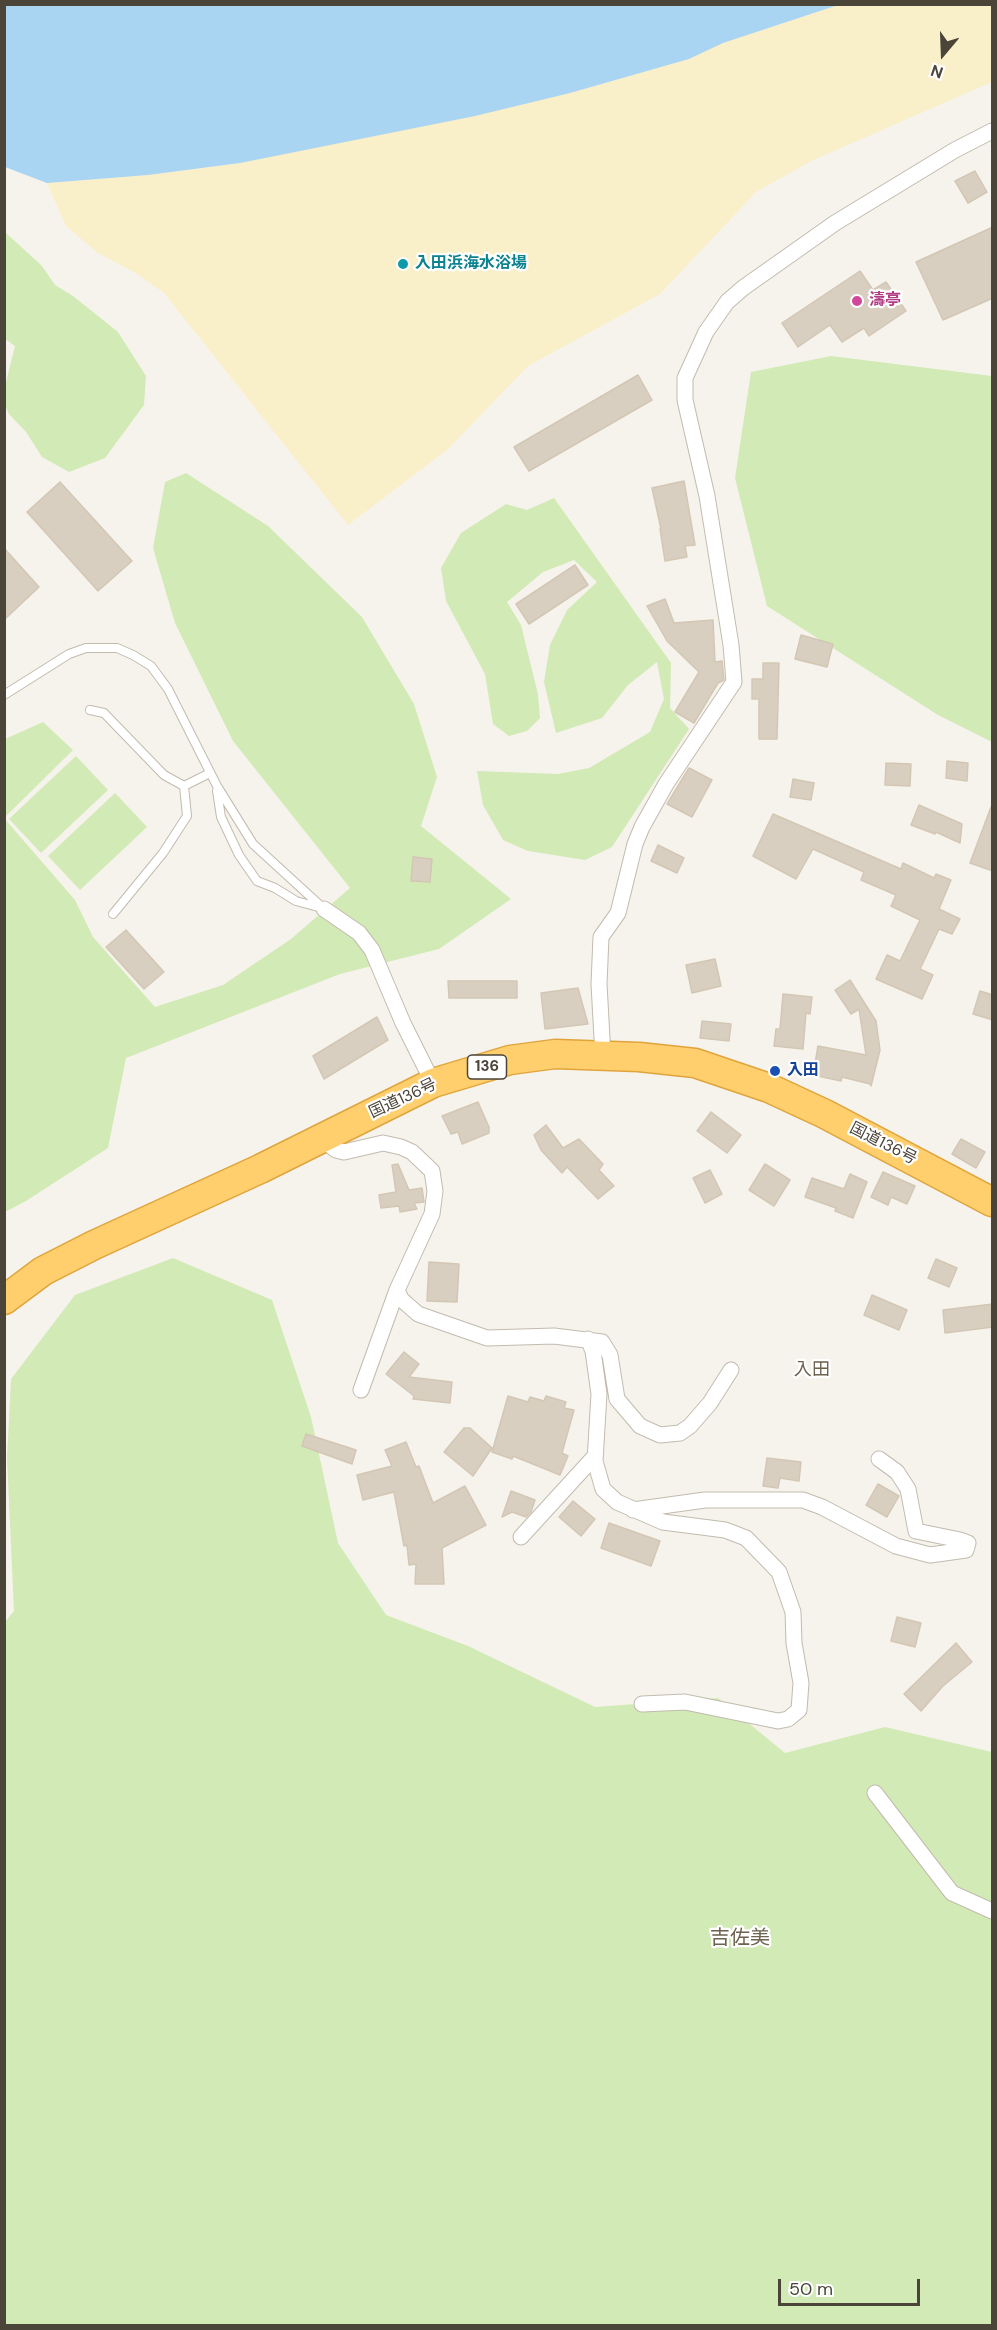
<!DOCTYPE html>
<meta charset="utf-8">
<style>
body{margin:0}
#map{position:relative;width:997px;height:2330px;overflow:hidden;background:#f6f3ec;font-family:"DM Sans",sans-serif}
canvas{display:block}
.frame{position:absolute;inset:0;border:6px solid #4b4439;pointer-events:none}
.north{position:absolute;left:913px;top:24px;width:60px;height:60px;-webkit-text-stroke:4px #fff;paint-order:stroke;rotate:199deg;font-size:16px;font-weight:700;line-height:24px;text-align:center;color:#4b4439}
.north::after{content:'';display:block;margin:auto;width:21px;height:27px;background:#4b4439;clip-path:polygon(50% 0,100% 100%,50% 72%,0 100%)}
.scale{position:absolute;left:778px;top:2279px;width:142px;height:27px;box-sizing:border-box;border:3px solid #4b4439;border-top:0;padding-left:8px;font-size:18px;line-height:21px;white-space:nowrap;color:#4b4439;-webkit-text-stroke:4px #fff;paint-order:stroke}
</style>
<div id="map">
<canvas width="997" height="2330"></canvas>
<div class="frame"></div>
<div class="north">N</div>
<div class="scale">50 m</div>
</div>
<script>
const c = document.querySelector('canvas').getContext('2d');
c.lineJoin = 'round';
function fillPath(path, color) { c.fillStyle = color; c.fill(path, 'evenodd'); }
const shape = rows => new Path2D(rows.map(r => 'M' + r).join(''));
function trace(path, color, width, dash) { c.strokeStyle = color; c.lineWidth = width; c.lineCap = dash ? 'butt' : 'round'; c.setLineDash(dash || []); c.stroke(path); }
function label(font, color, halo, rows, align = 'center') {
  c.font = font + ' "DM Sans","Noto Sans JP",sans-serif'; c.lineWidth = 4.5; c.setLineDash([]); c.textBaseline = 'middle'; c.strokeStyle = halo; c.fillStyle = color; for (const [text, x, y, turn = 0] of rows) {
    c.save(); c.translate(x, y); c.rotate((+turn || 0) * Math.PI / 180); c.textAlign = isNaN(turn) ? turn : align; if (halo) c.strokeText(text, 0, 0); c.fillText(text, 0, 0); c.restore();
  }
}
const green = shape([
 [5,232,42,266,55,285,73,296,118,332,146,376,144,405,105,458,69,472,42,457,26,432,9,414,5,405,5,386,15,346,5,339],
 [831,356,992,376,992,742,938,715,767,606,735,478,751,372],
 [186,473,268,526,362,617,414,704,437,777,421,826,511,899,439,949,340,974,126,1058,108,1148,26,1201,5,1212,4,818,75,900,93,937,155,1007,223,985,291,939,350,888,233,741,175,623,153,548,165,482],
 [554,498,671,663,670,708,689,729,612,847,585,860,528,851,503,840,483,805,477,771,558,774,589,768,650,732,664,699,657,662,628,685,602,718,556,733,544,682,550,645,567,610,597,582,574,560,543,572,507,602,521,625,538,694,540,718,527,731,509,736,493,724,485,674,446,601,441,568,461,533,506,504,527,510],
 [43,722,73,750,5,817,5,739],
 [76,756,108,790,41,853,9,819],
 [115,793,147,827,80,890,48,856],
 [173,1258,272,1300,311,1417,338,1543,386,1615,468,1646,595,1707,718,1698,785,1753,885,1727,992,1752,992,2325,5,2325,4,1623,14,1611,7,1458,11,1379,75,1295]
]);
const sand = shape([
 [838,5,992,5,992,82,811,161,756,192,660,294,528,366,447,450,348,525,164,293,137,274,98,253,66,226,47,183,148,175,240,163,570,93,689,59,723,43]
]);
const water = shape([
 [4,5,5,4,838,5,723,43,689,59,570,93,475,116,240,163,148,175,47,183,5,167]
]);
const building = shape([
 [975,171,987,192,968,203,955,181,975,171],
 [993,227,993,298,943,320,916,262,993,227],
 [860,271,873,290,886,282,906,311,869,336,864,328,842,342,830,325,798,347,782,323,860,271],
 [638,375,652,400,529,471,514,447,638,375],
 [684,481,695,545,685,546,687,557,665,561,660,529,661,529,652,488,684,481],
 [60,482,132,561,98,591,27,512,60,482],
 [4,548,39,587,4,620,4,548],
 [575,565,588,585,529,624,516,604,575,565],
 [665,599,674,623,713,620,715,662,722,661,724,680,718,683,694,723,675,712,699,672,667,641,647,606,665,599],
 [801,635,833,644,827,667,795,659,801,635],
 [763,663,779,663,777,739,759,739,759,699,752,699,752,679,763,679,763,663],
 [947,761,968,763,967,781,946,778,947,761],
 [886,763,911,764,910,786,885,785,886,763],
 [689,768,712,780,692,817,667,804,689,768],
 [793,779,814,783,811,800,790,797,793,779],
 [919,805,962,824,960,843,936,832,935,834,911,825,919,805],
 [991,807,993,807,993,871,970,863,991,807],
 [773,814,901,869,903,863,934,878,936,874,951,880,939,909,960,919,952,934,939,929,920,969,933,975,922,999,876,979,887,955,900,961,920,920,891,906,896,895,861,880,864,872,813,849,796,879,753,856,773,814],
 [658,845,684,858,677,873,651,861,658,845],
 [413,857,432,859,430,882,411,881,413,857],
 [126,930,164,972,144,989,106,947,126,930],
 [715,959,721,986,692,993,686,965,715,959],
 [850,980,876,1021,880,1050,871,1086,870,1084,842,1077,841,1081,813,1075,818,1046,866,1055,859,1009,851,1014,835,990,850,980],
 [448,981,517,981,517,998,449,998,448,981],
 [578,988,588,1024,545,1029,541,993,578,988],
 [980,991,993,995,993,1020,973,1014,980,991],
 [783,994,812,997,810,1014,806,1013,803,1049,774,1046,776,1029,780,1029,783,994],
 [377,1017,388,1040,324,1079,313,1056,377,1017],
 [702,1021,731,1024,729,1041,700,1038,702,1021],
 [478,1102,489,1127,489,1133,462,1144,458,1132,451,1134,442,1116,478,1102],
 [711,1112,741,1135,727,1153,697,1131,711,1112],
 [546,1125,563,1148,579,1139,603,1164,599,1170,614,1186,598,1199,567,1167,562,1173,541,1150,534,1135,546,1125],
 [961,1139,985,1152,976,1168,952,1154,961,1139],
 [398,1164,409,1190,422,1188,424,1202,414,1203,417,1209,400,1212,399,1206,381,1208,379,1195,396,1192,392,1165,398,1164],
 [765,1164,790,1180,774,1206,749,1190,765,1164],
 [710,1170,722,1194,705,1203,693,1178,710,1170],
 [883,1172,915,1186,907,1204,891,1197,888,1205,871,1197,883,1172],
 [850,1174,867,1182,853,1218,835,1211,836,1208,805,1197,812,1178,844,1189,850,1174],
 [936,1259,957,1268,949,1287,928,1278,936,1259],
 [429,1262,459,1264,457,1302,427,1301,429,1262],
 [872,1295,907,1310,899,1330,864,1315,872,1295],
 [993,1304,993,1327,945,1333,943,1310,993,1304],
 [404,1352,419,1364,409,1377,452,1382,450,1403,413,1399,414,1396,386,1374,404,1352],
 [508,1396,528,1402,530,1397,544,1401,546,1396,566,1402,564,1408,574,1410,562,1453,568,1456,560,1475,513,1456,512,1459,492,1452,508,1396],
 [464,1428,470,1428,492,1448,473,1476,444,1452,464,1428],
 [306,1434,356,1450,352,1464,302,1446,306,1434],
 [406,1442,416,1467,419,1466,433,1503,465,1486,486,1525,442,1548,444,1584,415,1584,416,1564,409,1565,407,1545,404,1546,394,1492,363,1500,357,1475,392,1466,385,1450,406,1442],
 [767,1458,801,1462,799,1481,780,1478,778,1488,763,1486,767,1458],
 [878,1484,899,1496,887,1517,866,1505,878,1484],
 [511,1491,535,1500,531,1512,526,1517,512,1512,502,1517,511,1491],
 [573,1501,595,1519,581,1536,559,1517,573,1501],
 [609,1523,660,1541,651,1566,601,1548,609,1523],
 [897,1617,921,1623,915,1647,891,1641,897,1617],
 [956,1643,972,1662,943,1686,921,1711,904,1694,956,1643]
]);
const lane = shape([
 [4,695,69,654,86,648,117,648,133,655,151,666,168,689,217,786,253,844,324,909],
 [90,710,104,713,164,775,184,786],
 [217,791,221,817,239,855,257,881,275,888,296,901,322,908],
 [113,914,163,853,187,816,184,786,210,773]
]);
const street = shape([
 [324,909,359,933,372,950,403,1023,433,1083],
 [603,1056,599,984,601,937,618,913,635,844,642,827,666,784,734,682,731,645,707,496,685,400,685,378,706,332,727,302,743,288,835,223,955,150,992,131],
 [321,1139,336,1150,344,1152,383,1143,401,1147,412,1152,432,1171,435,1191,432,1214,397,1290,361,1390],
 [397,1290,401,1299,418,1314,487,1338,554,1336,602,1342,610,1355,617,1399,640,1426,660,1435,680,1433,690,1426,710,1403,731,1370],
 [588,1339,593,1351,599,1394,595,1461,603,1489,617,1502,663,1522,725,1530,746,1538,779,1572,793,1612,794,1643,801,1683,799,1710,788,1719,778,1721,685,1702,642,1704],
 [633,1510,705,1500,803,1500,822,1507,896,1546,930,1555,966,1550,968,1543,960,1540,916,1531,908,1489,897,1472,879,1459],
 [521,1537,595,1456],
 [875,1793,952,1893,992,1911]
]);
const highway = shape([
 [4,1300,43,1271,94,1245,260,1169,433,1083,510,1060,555,1054,639,1057,695,1063,769,1088,825,1114,992,1202]
]);
const markers = [
 [403,264,6,"#0f9aa8"],
 [857,301,6,"#d1479c"],
 [775,1071,6,"#1a4fb4"]
];
const shields = [
 [487,1067,39]
];
const shieldNames = [
 ["136",487,1067]
];
const cultureNames = [
 ["入田浜海水浴場",415,264]
];
const hotelNames = [
 ["濤亭",869,301]
];
const transitNames = [
 ["入田",787,1071]
];
const streetNames = [
 ["国道136号",403,1099,-25],
 ["国道136号",883,1144,27]
];
const neighbourhoodNames = [
 ["入田",812,1370]
];
const quarterNames = [
 ["吉佐美",740,1939]
];
fillPath(green, '#d2eab5');
fillPath(sand, '#f9efc9');
fillPath(water, '#a9d4f2');
fillPath(building, '#d8cfc1');
trace(building, '#d3c7b4', 1.5);
trace(lane, '#c2bbae', 10);
trace(street, '#c2bbae', 17);
trace(highway, '#e0a43c', 31);
trace(lane, '#fff', 8);
trace(street, '#fff', 15);
trace(highway, '#ffcf6e', 28);
for (const [x, y, r, color] of markers) { const dot = new Path2D(); dot.arc(x, y, r, 0, 2 * Math.PI); c.fillStyle = color; c.fill(dot); trace(dot, '#fff', 2); }
for (const [x, y, w] of shields) { const box = new Path2D(); box.roundRect(x - w / 2, y - 12, w, 24, 4.5); c.fillStyle = '#fff'; c.fill(box); trace(box, '#4b4439', 1.5); }
label('bold 15px', '#4b4439', null, shieldNames);
label('bold 16px', '#0d838f', '#fff', cultureNames, 'left');
label('bold 16px', '#b23c85', '#fff', hotelNames, 'left');
label('bold 16px', '#164399', '#fff', transitNames, 'left');
label('16px', '#4b4439', '#fff', streetNames);
label('18px', '#6e6250', '#fff', neighbourhoodNames);
label('20px', '#6e6250', '#fff', quarterNames);
</script>
